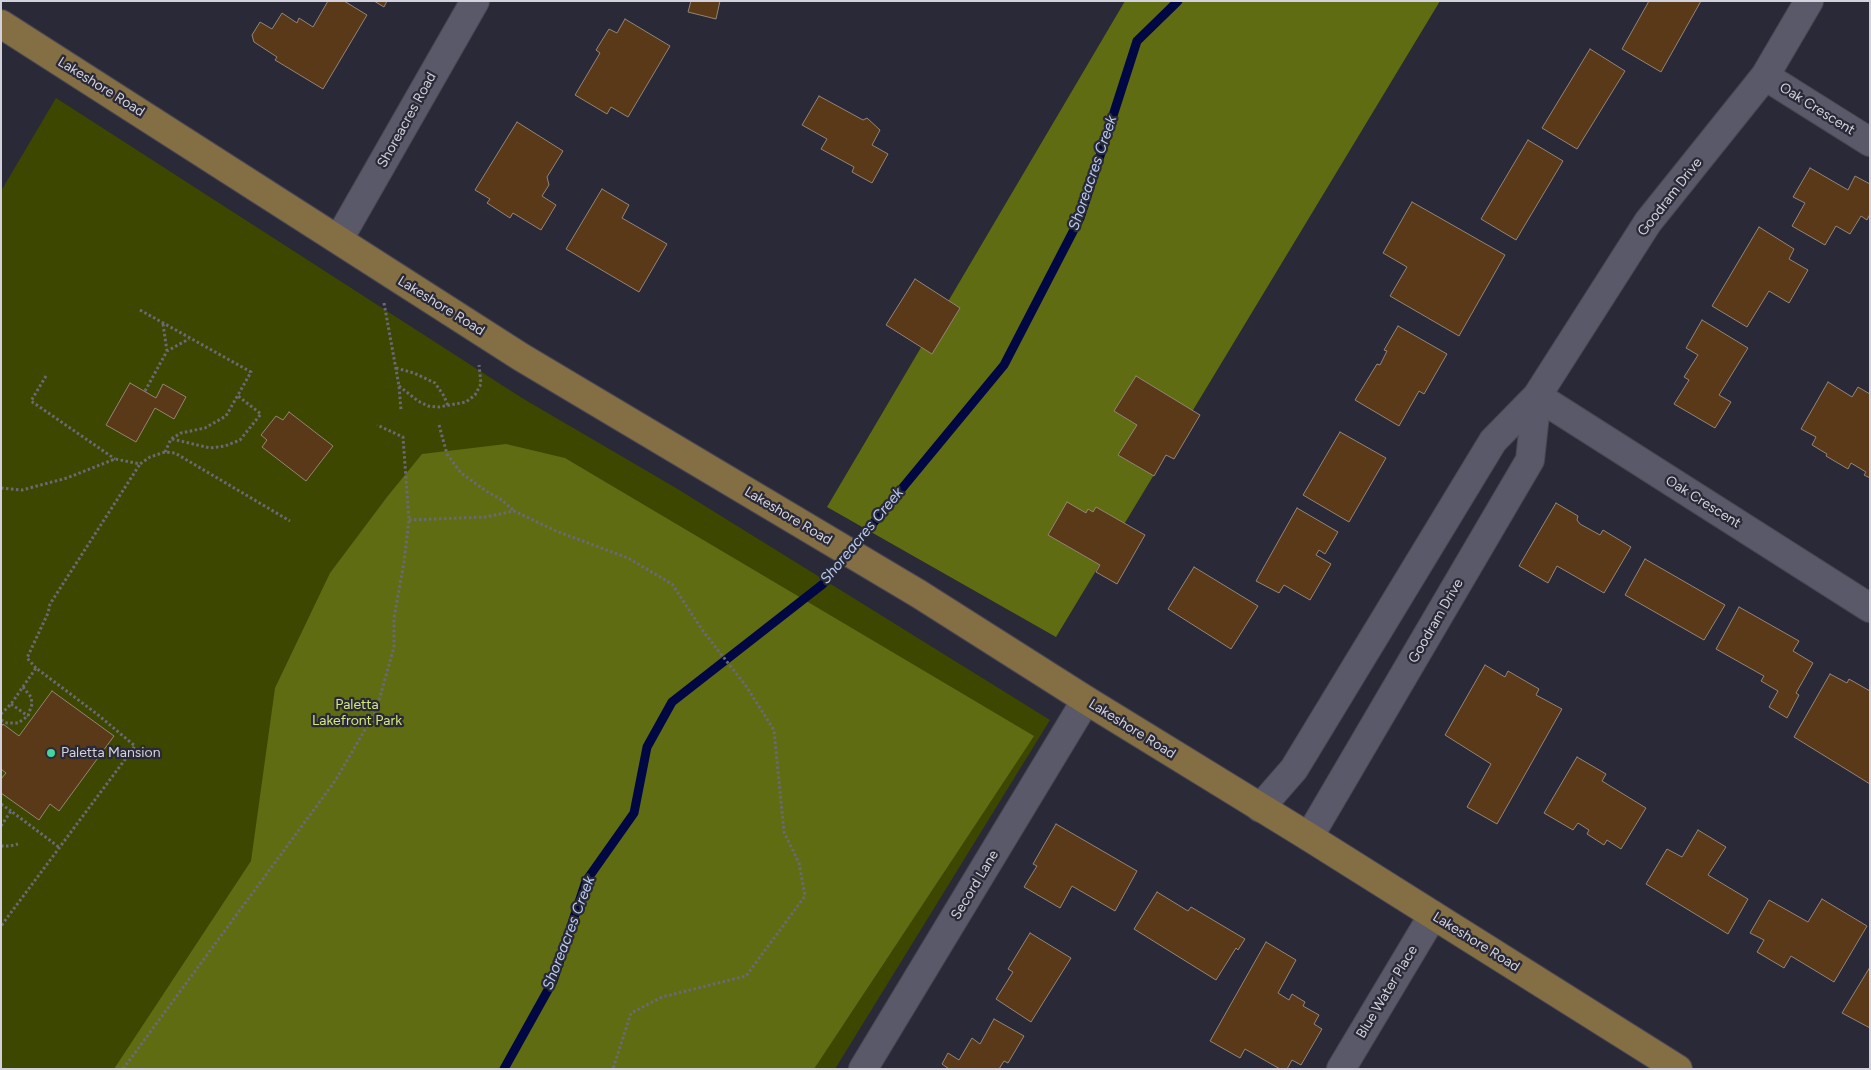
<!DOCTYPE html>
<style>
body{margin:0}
#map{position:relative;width:1871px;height:1070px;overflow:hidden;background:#2a2937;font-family:Figtree,sans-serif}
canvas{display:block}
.frame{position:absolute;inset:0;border:2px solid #d3d2dc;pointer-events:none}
</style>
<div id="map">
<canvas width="1871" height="1070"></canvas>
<div class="frame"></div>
</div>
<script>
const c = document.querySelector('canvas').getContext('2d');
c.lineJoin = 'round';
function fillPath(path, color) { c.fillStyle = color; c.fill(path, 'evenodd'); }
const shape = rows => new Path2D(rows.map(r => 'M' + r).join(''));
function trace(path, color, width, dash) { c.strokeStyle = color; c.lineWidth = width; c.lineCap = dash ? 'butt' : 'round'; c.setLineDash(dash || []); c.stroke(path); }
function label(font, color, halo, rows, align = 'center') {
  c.font = font + ' Figtree,sans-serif'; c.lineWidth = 4.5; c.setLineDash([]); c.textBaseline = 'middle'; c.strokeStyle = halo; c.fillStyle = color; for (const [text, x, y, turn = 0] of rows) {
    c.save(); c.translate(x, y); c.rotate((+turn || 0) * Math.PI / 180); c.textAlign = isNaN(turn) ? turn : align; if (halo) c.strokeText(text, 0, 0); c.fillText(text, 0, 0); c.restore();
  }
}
const green = shape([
 [56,98,522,398,676,488,1050,720,835,1069,1,1069,1,191]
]);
const forest = shape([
 [1125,1,1440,1,1056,637,827,507],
 [506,444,565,458,1034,736,814,1069,114,1069,251,861,275,688,330,573,387,497,422,454]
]);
const stream = shape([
 [504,1069,553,981,586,881,634,813,647,747,672,702,823,584,1004,365,1080,218,1137,41,1178,1]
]);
const building = shape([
 [328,1,344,1,367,15,323,89,275,60,277,57,254,42,252,35,260,22,272,29,282,13,297,23,299,18,313,27,328,1],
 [374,1,387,1,384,7,374,1],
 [691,1,720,1,716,19,688,12,691,1],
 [1649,1,1701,1,1661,72,1622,49,1649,1],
 [625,19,670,46,628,117,611,107,607,114,575,95,600,53,596,50,609,29,617,33,625,19],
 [1590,49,1625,71,1577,149,1542,128,1590,49],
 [819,96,863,120,867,118,880,130,872,145,888,154,872,183,852,172,854,167,821,149,827,139,802,125,819,96],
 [517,122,563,151,547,177,549,185,542,196,556,205,541,230,513,213,510,218,487,203,490,199,475,190,517,122],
 [1528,140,1563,161,1516,240,1481,219,1528,140],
 [1810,168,1848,190,1855,176,1870,184,1870,214,1867,220,1861,216,1850,234,1836,226,1825,245,1792,226,1805,203,1793,197,1810,168],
 [602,189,629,205,622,218,667,244,639,292,566,249,602,189],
 [1412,202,1505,255,1459,336,1390,296,1407,267,1383,253,1412,202],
 [1759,227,1794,249,1789,259,1808,270,1789,303,1769,291,1747,327,1712,306,1759,227],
 [915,279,960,308,932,354,886,325,915,279],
 [1702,320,1748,348,1719,395,1731,402,1715,428,1674,404,1689,380,1684,377,1698,355,1686,348,1702,320],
 [1398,326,1447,354,1424,394,1419,391,1399,426,1355,400,1377,364,1380,365,1387,351,1384,350,1398,326],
 [1136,376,1200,415,1174,459,1166,455,1154,476,1118,455,1137,425,1114,411,1136,376],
 [1828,382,1852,397,1858,387,1870,394,1870,478,1864,475,1866,472,1851,463,1848,469,1826,456,1827,454,1812,445,1816,437,1801,429,1828,382],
 [130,383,156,398,163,384,186,397,174,419,155,408,136,442,106,425,130,383],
 [289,412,333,446,306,481,262,447,267,440,261,435,276,416,283,420,289,412],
 [1340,432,1386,458,1349,522,1303,495,1340,432],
 [1067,502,1086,513,1088,509,1093,512,1096,507,1145,535,1117,584,1096,572,1100,565,1048,535,1067,502],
 [1556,503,1578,516,1577,520,1580,524,1600,535,1603,530,1631,547,1604,593,1557,566,1548,583,1519,566,1556,503],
 [1297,508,1338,532,1325,554,1319,550,1316,555,1331,564,1310,600,1284,585,1279,593,1256,581,1297,508],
 [1645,559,1725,605,1704,640,1625,595,1645,559],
 [1194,567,1258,606,1231,649,1168,609,1194,567],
 [1739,607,1799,641,1793,651,1813,663,1796,693,1799,695,1787,718,1769,707,1778,691,1761,681,1764,676,1716,649,1739,607],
 [1485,665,1505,677,1508,671,1539,689,1536,695,1562,709,1497,824,1467,807,1491,764,1445,735,1485,665],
 [1830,674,1847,683,1849,679,1870,691,1870,784,1794,737,1830,674],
 [52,691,114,736,59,811,50,804,39,820,1,793,1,779,6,773,1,769,1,727,3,724,19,736,52,691],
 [1577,757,1606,774,1602,781,1646,808,1621,849,1607,840,1604,845,1587,834,1589,830,1578,823,1573,830,1544,813,1577,757],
 [1056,824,1137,871,1115,911,1072,886,1060,908,1024,887,1037,866,1033,864,1056,824],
 [1698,830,1726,847,1708,875,1748,899,1728,934,1646,884,1667,849,1682,857,1698,830],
 [1157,892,1188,911,1191,907,1245,939,1238,950,1236,948,1216,980,1134,929,1157,892],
 [1822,899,1867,926,1834,982,1791,956,1784,968,1757,952,1764,940,1750,933,1769,900,1808,922,1822,899],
 [1030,933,1071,958,1031,1022,996,999,1013,972,1008,969,1030,933],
 [1266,942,1296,960,1278,993,1289,1000,1292,994,1305,1002,1303,1006,1319,1015,1314,1024,1322,1029,1301,1065,1292,1060,1287,1069,1280,1069,1245,1049,1240,1058,1210,1041,1266,942],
 [1870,967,1870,1028,1842,1013,1870,967],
 [994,1019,1024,1036,1008,1063,1004,1061,999,1069,949,1069,942,1064,948,1053,959,1060,972,1038,980,1044,994,1019]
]);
const path = shape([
 [384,303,399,386,401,410],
 [140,310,251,372,226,416,205,428,181,433,171,439,165,452],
 [163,324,167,351],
 [396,368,414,373,435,383,444,396,448,406],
 [46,376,31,401,115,459],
 [399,386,418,401,428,406,439,407,466,402,475,395,481,384,479,365],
 [145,391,167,351,189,339],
 [439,425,447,454,461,473,486,491,502,500,514,511],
 [172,439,210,448,225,446,240,440,261,414,238,396],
 [1,488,22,490,67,478,115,459,140,464,150,457,165,452,175,453,290,521],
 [409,520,485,517,514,511,556,531,628,558,672,584,703,631,746,686,774,730,784,832,799,863,805,896,746,976,662,997,631,1013,613,1069],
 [36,668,27,658,48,613,50,604,140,464],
 [11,704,28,716],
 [1,714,11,704,36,668,97,714,135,746,1,926],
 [1,720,7,723,18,723,28,716,32,704,31,697,23,687],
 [1,804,11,811],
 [1,826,11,811,60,848],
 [1,846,10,846,18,844],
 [123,1069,335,781,376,711,394,647,394,618,404,562,409,520,403,437,377,425]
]);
const minor = shape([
 [1765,76,1870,142],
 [339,239,475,1],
 [1537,396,1870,608],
 [1260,808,1294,769,1493,441,1537,396,1648,222,1765,76,1809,1],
 [1309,837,1530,460,1537,396],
 [863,1069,1086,700],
 [1341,1069,1433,915]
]);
const major = shape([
 [1,24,521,357,919,594,1086,700,1309,837,1678,1069]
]);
const markers = [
 [51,753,5,"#43d4a0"]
];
const streetNames = [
 ["Lakeshore Road",101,87,32],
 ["Oak Crescent",1817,109,32],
 ["Shoreacres Road",407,120,-61],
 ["Goodram Drive",1670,197,-52],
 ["Lakeshore Road",441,306,32],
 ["Oak Crescent",1703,502,32],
 ["Lakeshore Road",788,516,31],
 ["Goodram Drive",1436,621,-60],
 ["Lakeshore Road",1132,729,32],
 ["Secord Lane",975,885,-59],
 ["Lakeshore Road",1476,942,32],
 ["Blue Water Place",1387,992,-59]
];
const parkNames = [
 ["Paletta",357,705],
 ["Lakefront Park",357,721]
];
const poiNames = [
 ["Paletta Mansion",61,753]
];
const waterNames = [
 ["Shoreacres Creek",1093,173,-71],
 ["Shoreacres Creek",862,536,-50],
 ["Shoreacres Creek",569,933,-69]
];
fillPath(green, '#3d4700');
fillPath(forest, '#5f6c11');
trace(stream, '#000742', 9);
fillPath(building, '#593917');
trace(building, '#938578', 1);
trace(minor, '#494753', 30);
trace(major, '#494753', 30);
trace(path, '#6a6976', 3, [2.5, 2.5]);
trace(minor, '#5a5969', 28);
trace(major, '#846e43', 28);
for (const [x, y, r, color] of markers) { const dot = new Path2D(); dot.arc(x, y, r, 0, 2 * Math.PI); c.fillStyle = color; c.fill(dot); trace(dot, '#2a2937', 2); }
label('14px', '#d3d2dc', '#2a2937', streetNames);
label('14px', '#d3e878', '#2a2937', parkNames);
label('14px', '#d3d2dc', '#2a2937', poiNames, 'left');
label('italic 15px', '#b7ccf1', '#2a2937', waterNames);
</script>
